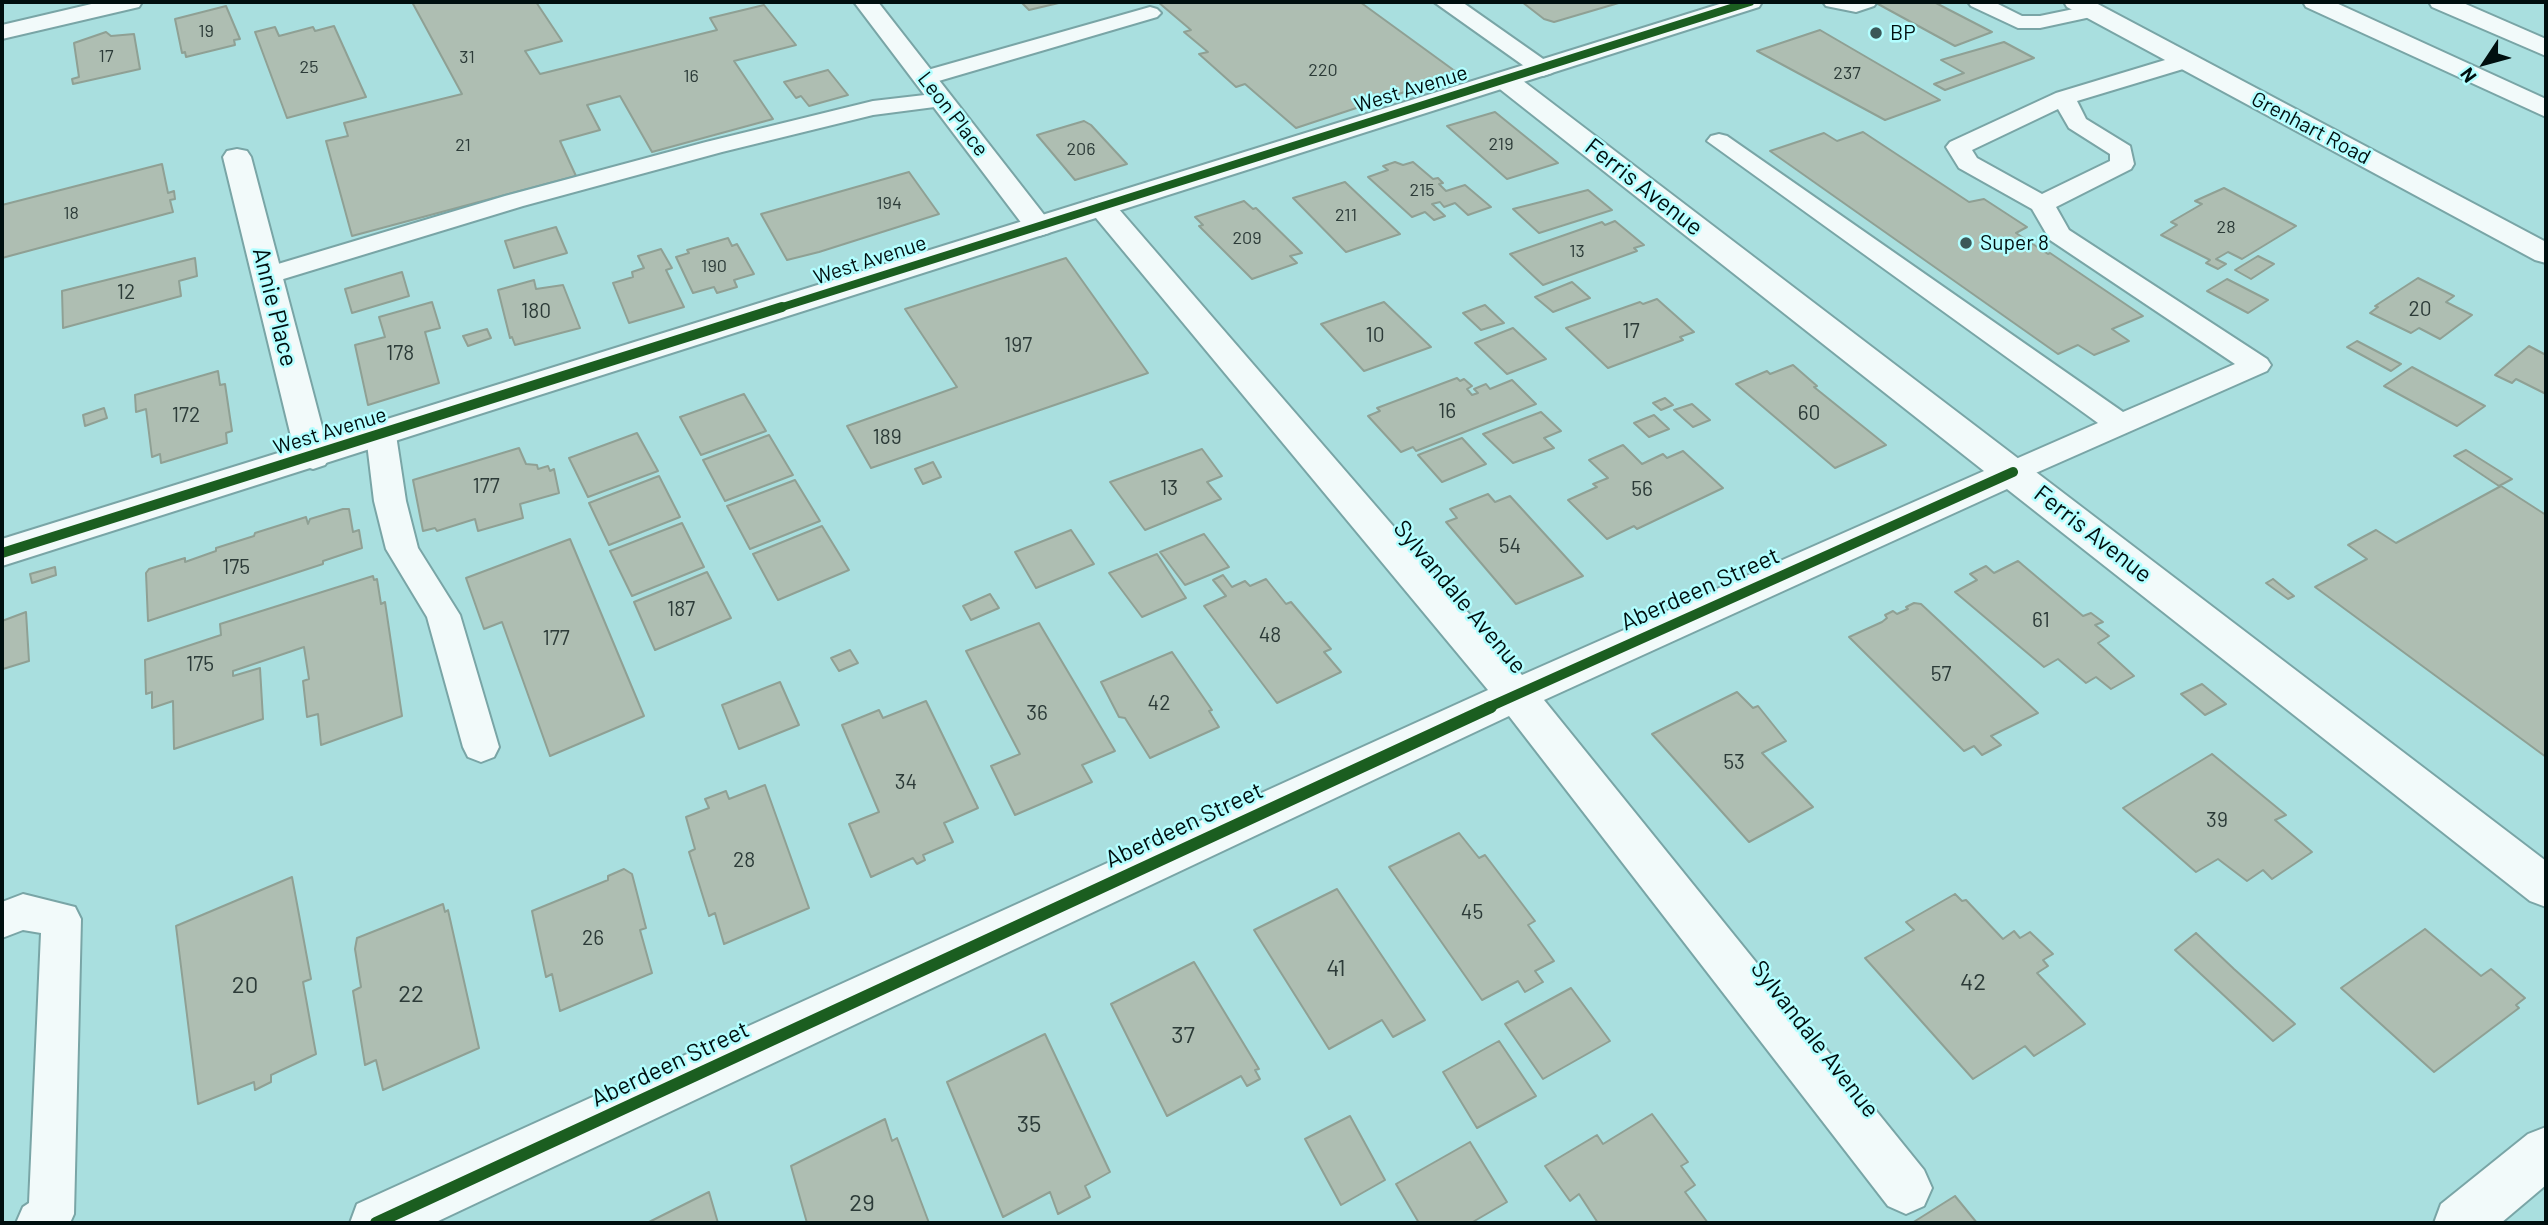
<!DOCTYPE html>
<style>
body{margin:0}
#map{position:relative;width:2548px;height:1225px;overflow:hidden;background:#a9dfdf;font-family:Barlow,sans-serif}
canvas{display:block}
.frame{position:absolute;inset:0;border:4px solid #000f0f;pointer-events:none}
.north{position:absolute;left:2450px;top:28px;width:70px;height:70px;-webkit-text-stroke:5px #b3feff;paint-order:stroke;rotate:234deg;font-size:19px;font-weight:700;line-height:28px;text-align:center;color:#000f0f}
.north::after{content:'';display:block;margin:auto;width:24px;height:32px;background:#000f0f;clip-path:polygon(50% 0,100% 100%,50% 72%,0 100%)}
</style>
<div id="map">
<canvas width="2548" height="1225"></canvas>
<div class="frame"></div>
<div class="north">N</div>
</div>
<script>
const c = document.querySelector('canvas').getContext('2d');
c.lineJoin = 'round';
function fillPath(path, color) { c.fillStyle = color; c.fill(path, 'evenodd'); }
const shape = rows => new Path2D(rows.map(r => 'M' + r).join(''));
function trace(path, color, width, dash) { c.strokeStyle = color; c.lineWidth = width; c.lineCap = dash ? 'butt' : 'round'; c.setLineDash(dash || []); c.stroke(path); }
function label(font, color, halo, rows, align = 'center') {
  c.font = font + ' Barlow,sans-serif'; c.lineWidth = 5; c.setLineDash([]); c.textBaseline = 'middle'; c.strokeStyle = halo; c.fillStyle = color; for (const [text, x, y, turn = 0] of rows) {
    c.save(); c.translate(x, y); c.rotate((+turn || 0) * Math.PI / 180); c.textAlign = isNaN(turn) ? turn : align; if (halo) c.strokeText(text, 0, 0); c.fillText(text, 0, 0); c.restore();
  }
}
const building = shape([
 [412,2,536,2,562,41,525,51,540,74,717,30,710,18,764,5,796,45,734,61,773,119,652,152,620,96,587,105,600,130,560,141,576,176,352,236,326,141,348,136,344,123,462,94,412,2],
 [1021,2,1063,2,1029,10,1021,2],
 [1158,2,1360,2,1459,74,1296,128,1245,84,1236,87,1199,54,1208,52,1184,32,1191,30,1158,2],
 [1522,2,1622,2,1554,22,1544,19,1522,2],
 [1885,2,1934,2,1992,32,1955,46,1878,4,1885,2],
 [226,6,240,39,234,40,235,45,186,57,185,52,182,53,175,19,226,6],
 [334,26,366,97,287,118,255,32,275,27,279,36,313,27,315,31,334,26],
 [1820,30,1940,100,1885,120,1757,51,1820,30],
 [106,32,111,36,134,34,140,69,73,84,72,79,79,77,74,43,106,32],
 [2004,42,2034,58,1945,90,1934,84,1964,73,1941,60,2004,42],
 [828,70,848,95,809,106,801,96,796,98,784,82,828,70],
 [1495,112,1558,163,1507,179,1447,126,1495,112],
 [1084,121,1091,125,1127,164,1075,180,1037,135,1084,121],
 [1863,132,1969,202,1984,199,2027,227,2016,233,2048,254,2050,253,2143,316,2112,329,2129,341,2094,355,2078,345,2058,354,1770,151,1824,133,1837,141,1863,132],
 [1395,162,1403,165,1413,162,1433,179,1438,178,1443,183,1439,184,1446,191,1465,185,1491,207,1468,215,1455,203,1444,207,1440,202,1432,204,1445,216,1434,220,1425,212,1412,217,1368,177,1388,170,1383,166,1395,162],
 [162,164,168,193,174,191,175,199,170,200,173,212,2,258,2,205,162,164],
 [909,172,939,214,819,252,787,260,761,214,909,172],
 [1345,182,1400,234,1346,252,1293,198,1345,182],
 [2224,188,2296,226,2242,259,2228,252,2216,259,2226,264,2218,269,2206,263,2210,260,2161,235,2177,225,2171,222,2202,204,2195,201,2224,188],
 [1588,190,1612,210,1539,233,1513,209,1588,190],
 [1244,201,1253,209,1256,208,1302,253,1290,256,1297,263,1252,279,1199,226,1203,225,1195,217,1244,201],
 [1615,221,1644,245,1634,248,1637,251,1543,285,1510,254,1602,222,1605,225,1615,221],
 [556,227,567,253,514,268,505,241,556,227],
 [728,238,732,246,737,244,754,274,734,280,737,287,717,293,714,287,693,293,676,257,689,253,687,250,728,238],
 [661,249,672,268,666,270,684,307,629,323,613,283,633,277,632,272,644,268,638,256,661,249],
 [2258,256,2274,264,2251,279,2235,270,2258,256],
 [195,258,197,276,179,281,181,296,63,328,62,291,195,258],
 [1066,258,1148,373,871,468,847,426,957,387,905,309,1066,258],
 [402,272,409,296,352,313,345,289,402,272],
 [2418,278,2454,296,2446,302,2472,315,2440,339,2419,328,2411,333,2370,313,2378,307,2375,306,2418,278],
 [2227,279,2268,300,2248,313,2207,291,2227,279],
 [534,280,536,289,563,285,580,328,515,345,512,337,510,338,498,290,534,280],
 [1572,282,1590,298,1553,312,1535,297,1572,282],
 [1657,299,1694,332,1680,337,1683,340,1608,368,1566,328,1640,302,1643,304,1657,299],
 [432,302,440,328,425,332,439,383,368,405,355,345,385,337,379,317,432,302],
 [1384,302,1431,347,1364,371,1321,324,1384,302],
 [1485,305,1504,323,1481,330,1463,313,1485,305],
 [1513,328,1546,359,1507,374,1475,343,1513,328],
 [487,329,491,338,468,346,463,336,487,329],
 [2357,341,2401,364,2391,371,2347,347,2357,341],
 [2529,346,2546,355,2546,394,2516,379,2512,383,2495,375,2529,346],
 [1793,365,1817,386,1814,387,1886,445,1835,468,1736,384,1767,371,1770,374,1793,365],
 [2412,367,2485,406,2457,426,2384,386,2412,367],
 [218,371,220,385,225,384,232,431,226,433,227,443,161,463,160,454,152,457,146,409,136,412,135,395,218,371],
 [1457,378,1460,381,1464,379,1472,386,1467,389,1472,395,1478,393,1474,389,1486,384,1490,389,1512,380,1536,404,1416,451,1413,447,1401,452,1368,416,1380,411,1377,408,1457,378],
 [744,394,766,431,701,455,680,417,744,394],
 [1665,398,1673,405,1661,410,1653,403,1665,398],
 [1692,404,1710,420,1693,427,1674,410,1692,404],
 [104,408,107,418,85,426,83,415,104,408],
 [1541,412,1561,431,1544,438,1554,448,1513,463,1483,434,1541,412],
 [1654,415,1669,429,1649,437,1634,423,1654,415],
 [637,433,658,471,588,497,569,458,637,433],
 [769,435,793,475,725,501,703,460,769,435],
 [1462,438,1486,464,1442,482,1418,455,1462,438],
 [1623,445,1642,464,1663,454,1667,458,1683,451,1723,488,1637,529,1634,526,1607,539,1568,500,1597,487,1593,484,1608,478,1589,460,1623,445],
 [519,448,526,464,537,465,538,469,548,466,550,471,554,469,559,493,520,504,523,518,478,531,475,519,437,531,435,528,423,531,413,480,519,448],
 [1202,449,1222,476,1207,482,1221,499,1145,530,1110,482,1202,449],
 [2466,450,2512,479,2499,486,2454,456,2466,450],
 [933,462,941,477,923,484,915,469,933,462],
 [659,476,680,517,609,545,589,503,659,476],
 [795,480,820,521,750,549,727,506,795,480],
 [2501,486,2546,515,2546,757,2315,587,2367,559,2348,545,2376,530,2396,543,2501,486],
 [1488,494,1495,502,1510,496,1583,576,1516,604,1446,522,1457,518,1450,509,1488,494],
 [343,509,349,509,353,532,359,530,362,548,323,561,323,564,148,621,146,573,149,569,185,558,185,562,216,551,216,548,254,536,255,533,306,517,308,524,310,519,343,509],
 [682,523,704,567,632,596,610,551,682,523],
 [822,526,849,570,778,600,753,554,822,526],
 [1071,530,1094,564,1036,588,1015,552,1071,530],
 [1204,534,1229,567,1185,585,1160,552,1204,534],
 [570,539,644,716,550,756,502,622,484,629,466,578,570,539],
 [1157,554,1186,598,1142,617,1109,573,1157,554],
 [2018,561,2083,616,2091,613,2103,622,2095,625,2109,636,2098,643,2134,676,2111,689,2096,677,2086,683,2058,659,2044,667,1955,592,1977,580,1970,574,1986,566,1994,573,2018,561],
 [55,567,56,575,32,583,30,574,55,567],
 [707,572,731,618,655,650,634,602,707,572],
 [1223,575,1232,587,1245,581,1250,586,1266,579,1286,604,1291,602,1331,649,1324,652,1341,672,1277,703,1204,606,1226,596,1213,580,1223,575],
 [373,576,374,580,377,579,381,604,385,602,402,716,321,745,318,714,307,717,303,681,309,679,304,647,233,671,233,676,260,668,263,719,174,749,173,701,152,708,152,692,146,694,145,660,221,635,220,624,373,576],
 [2273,579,2294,596,2288,599,2266,583,2273,579],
 [990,594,999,608,971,620,963,606,990,594],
 [1914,603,1921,604,2038,713,1991,736,2001,745,1982,755,1974,746,1964,751,1849,637,1882,622,1887,618,1885,615,1893,611,1897,614,1908,609,1906,607,1914,603],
 [26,612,29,661,3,669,2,680,2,621,26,612],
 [1039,623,1115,751,1082,765,1092,782,1015,815,991,766,1020,754,966,651,1039,623],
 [850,650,858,663,839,671,831,658,850,650],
 [1172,652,1212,710,1209,711,1219,727,1150,758,1125,718,1119,717,1101,682,1172,652],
 [780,682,799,725,739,749,722,705,780,682],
 [2202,684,2226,704,2205,715,2181,694,2202,684],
 [1737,692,1753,708,1758,706,1786,741,1762,753,1813,807,1749,842,1652,734,1737,692],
 [926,701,978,808,944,823,953,842,923,855,925,860,917,864,913,858,871,877,849,824,879,812,842,725,879,710,883,718,926,701],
 [2212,754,2286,815,2275,820,2312,852,2272,879,2263,870,2247,881,2218,859,2196,872,2123,808,2212,754],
 [765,785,809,908,724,944,715,913,709,916,689,852,695,849,686,817,709,808,705,799,726,791,729,799,765,785],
 [1459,833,1479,858,1485,855,1535,921,1528,925,1554,961,1535,971,1543,982,1525,992,1518,981,1482,1000,1389,867,1459,833],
 [624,869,632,874,646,928,640,930,652,973,560,1011,552,974,546,977,532,911,608,880,608,876,624,869],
 [292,877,311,979,303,982,316,1054,271,1075,271,1082,255,1090,254,1082,198,1104,176,926,292,877],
 [1337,889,1425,1020,1393,1037,1382,1020,1329,1049,1254,930,1337,889],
 [1955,894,1962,901,1966,900,2003,939,2014,931,2020,938,2030,932,2053,954,2043,960,2048,966,2037,973,2085,1024,2034,1056,2025,1046,1973,1079,1865,958,1914,930,1906,922,1955,894],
 [443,904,445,912,448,910,479,1048,383,1090,376,1060,365,1065,353,991,361,987,355,949,357,938,443,904],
 [2425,929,2481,976,2491,969,2525,998,2516,1005,2519,1008,2434,1072,2341,988,2425,929],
 [2196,933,2234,969,2295,1024,2273,1041,2175,950,2196,933],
 [1194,962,1259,1069,1255,1070,1260,1079,1247,1086,1241,1076,1167,1116,1111,1004,1194,962],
 [1571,988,1610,1041,1543,1079,1505,1024,1571,988],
 [1045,1034,1110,1172,1085,1186,1090,1197,1058,1214,1050,1192,1003,1217,947,1082,1045,1034],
 [1499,1041,1536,1096,1477,1128,1443,1072,1499,1041],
 [1652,1114,1688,1162,1681,1166,1695,1185,1685,1192,1708,1223,1598,1223,1579,1194,1570,1201,1545,1166,1597,1135,1603,1144,1652,1114],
 [1350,1116,1385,1180,1341,1205,1305,1139,1350,1116],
 [885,1119,892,1141,897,1138,929,1223,807,1223,791,1166,885,1119],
 [1470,1142,1507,1202,1471,1223,1419,1223,1396,1184,1470,1142],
 [709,1192,718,1223,647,1223,709,1192],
 [1955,1196,1977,1223,1912,1223,1955,1196]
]);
const service = shape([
 [1823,2,1877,2,1874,6,1856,12,1826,6,1823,2],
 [1968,2,1994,2,2022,16,2040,16,2093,5,2104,11,2100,15,2040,28,2018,28,1971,6,1968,2],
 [1150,7,1157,9,1161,13,1157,17,925,85,914,78,917,73,1150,7],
 [2185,54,2196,61,2193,66,2077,101,2086,119,2130,146,2134,164,2131,169,2056,207,2069,230,2267,359,2271,365,2267,371,2013,483,2002,479,1998,472,2002,465,2098,423,1707,141,1711,136,1719,134,1727,136,2123,412,2235,364,2050,240,2032,209,1959,168,1946,147,1950,142,2056,93,2185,54],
 [2058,109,2069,128,2110,154,2110,161,2042,194,1977,158,1972,150,2058,109],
 [942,93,953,100,950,105,873,115,722,152,523,206,267,284,258,282,254,276,258,270,505,196,706,142,873,101,942,93],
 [381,425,391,428,396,435,406,501,418,548,460,615,499,747,494,757,481,762,468,757,463,747,427,617,386,549,374,501,366,435,371,428,381,425],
 [23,894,75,907,81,919,74,1214,70,1223,16,1223,23,1207,29,1203,41,933,23,930,2,938,2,902,23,894]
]);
const minor = shape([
 [100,2,142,2,139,7,2,39,2,25,100,2],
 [854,2,878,2,1049,221,1054,227,1049,233,1039,236,1029,233,854,2],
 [1434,2,1462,2,1556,68,1552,73,1543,76,1534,73,1434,2],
 [1505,72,1514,74,2546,861,2546,907,2530,901,2007,489,1544,700,1924,1170,1932,1188,1924,1206,1906,1214,1888,1206,1509,716,434,1223,350,1223,357,1204,1488,690,1091,212,1086,206,1091,200,1101,197,1111,200,1522,675,1984,471,1496,86,1492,80,1496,74,1505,72],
 [237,149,247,151,251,157,330,457,325,465,313,469,301,465,296,457,223,157,227,151,237,149]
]);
const tertiary = shape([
 [2546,1127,2546,1185,2501,1223,2434,1223,2441,1204,2528,1134,2546,1127]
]);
const secondary = shape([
 [1726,2,1762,2,1759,7,2,566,2,539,1726,2],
 [2064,2,2094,2,2546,242,2546,263,2535,260,2067,7,2064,2]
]);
const motorway = shape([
 [2303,2,2334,2,2546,99,2546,117,2306,7,2303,2],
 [2429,2,2461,2,2546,39,2546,56,2432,7,2429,2]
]);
const cyclewayFar2 = shape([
 [776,309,1750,2]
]);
const cyclewayFar1 = shape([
 [2,553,782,307],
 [1487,708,2013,472]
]);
const cycleway = shape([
 [376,1223,1491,707]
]);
const markers = [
 [1876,33,7,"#3b5858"],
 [1966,243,7,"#3b5858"]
];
const farNumbernames = [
 ["19",206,31],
 ["17",106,56],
 ["31",467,57],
 ["25",309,67],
 ["220",1323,70],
 ["237",1847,73],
 ["16",691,76],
 ["219",1501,144],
 ["21",463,145],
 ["206",1081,149],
 ["215",1422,190],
 ["194",889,203],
 ["18",71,213],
 ["211",1346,215],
 ["28",2226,227],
 ["209",1247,238],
 ["13",1577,251],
 ["190",714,266]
];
const farPoinames = [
 ["BP",1890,33],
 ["Super 8",1980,243]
];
const farStreetnames = [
 ["West Avenue",1411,89,-17],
 ["Leon Place",953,114,52],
 ["Grenhart Road",2311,128,28],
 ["West Avenue",870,260,-18],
 ["West Avenue",330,431,-17]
];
const numberNames = [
 ["12",126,292],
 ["20",2420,309],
 ["180",536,311],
 ["17",1631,331],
 ["10",1375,335],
 ["197",1018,345],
 ["178",400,353],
 ["16",1447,411],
 ["60",1809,413],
 ["172",186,415],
 ["189",887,437],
 ["177",486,486],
 ["13",1169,488],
 ["56",1642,489],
 ["54",1510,546],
 ["175",236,567],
 ["187",681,609],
 ["61",2041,620],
 ["48",1270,635],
 ["177",556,638],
 ["175",200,664],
 ["57",1941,674],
 ["42",1159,703],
 ["36",1037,713],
 ["53",1734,762],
 ["34",906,782],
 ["39",2217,820],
 ["28",744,860],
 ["45",1472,912],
 ["26",593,938]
];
const streetNames = [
 ["Ferris Avenue",1644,187,38],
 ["Annie Place",275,307,76],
 ["Ferris Avenue",2093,534,38],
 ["Aberdeen Street",1700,589,-24],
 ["Sylvandale Avenue",1460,597,50],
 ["Aberdeen Street",1184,825,-25],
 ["Sylvandale Avenue",1815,1039,52],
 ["Aberdeen Street",670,1064,-25]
];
const nearNumbernames = [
 ["41",1336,968],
 ["42",1973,982],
 ["20",245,985],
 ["22",411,994],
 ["37",1183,1035],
 ["35",1029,1124],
 ["29",862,1203]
];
fillPath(building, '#aebeb2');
trace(building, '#8fa094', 2);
trace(service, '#79a5a6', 4);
trace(minor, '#79a5a6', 4);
trace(tertiary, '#79a5a6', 4);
trace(secondary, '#79a5a6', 4);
trace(motorway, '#79a5a6', 4);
fillPath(service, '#f2fafa');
fillPath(minor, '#f2fafa');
fillPath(tertiary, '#f2fafa');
fillPath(secondary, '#f2fafa');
fillPath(motorway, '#f2fafa');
trace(cyclewayFar2, '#1b5e20', 8);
trace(cyclewayFar1, '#1b5e20', 10);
trace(cycleway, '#1b5e20', 12);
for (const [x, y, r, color] of markers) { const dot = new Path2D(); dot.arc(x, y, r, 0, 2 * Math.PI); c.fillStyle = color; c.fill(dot); trace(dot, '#b3feff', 2.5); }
label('18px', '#2c3b38', null, farNumbernames);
label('21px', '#000f0f', '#b3feff', farPoinames, 'left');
label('21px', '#000f0f', '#b3feff', farStreetnames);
label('21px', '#2c3b38', null, numberNames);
label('24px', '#000f0f', '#b3feff', streetNames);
label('24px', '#2c3b38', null, nearNumbernames);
</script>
